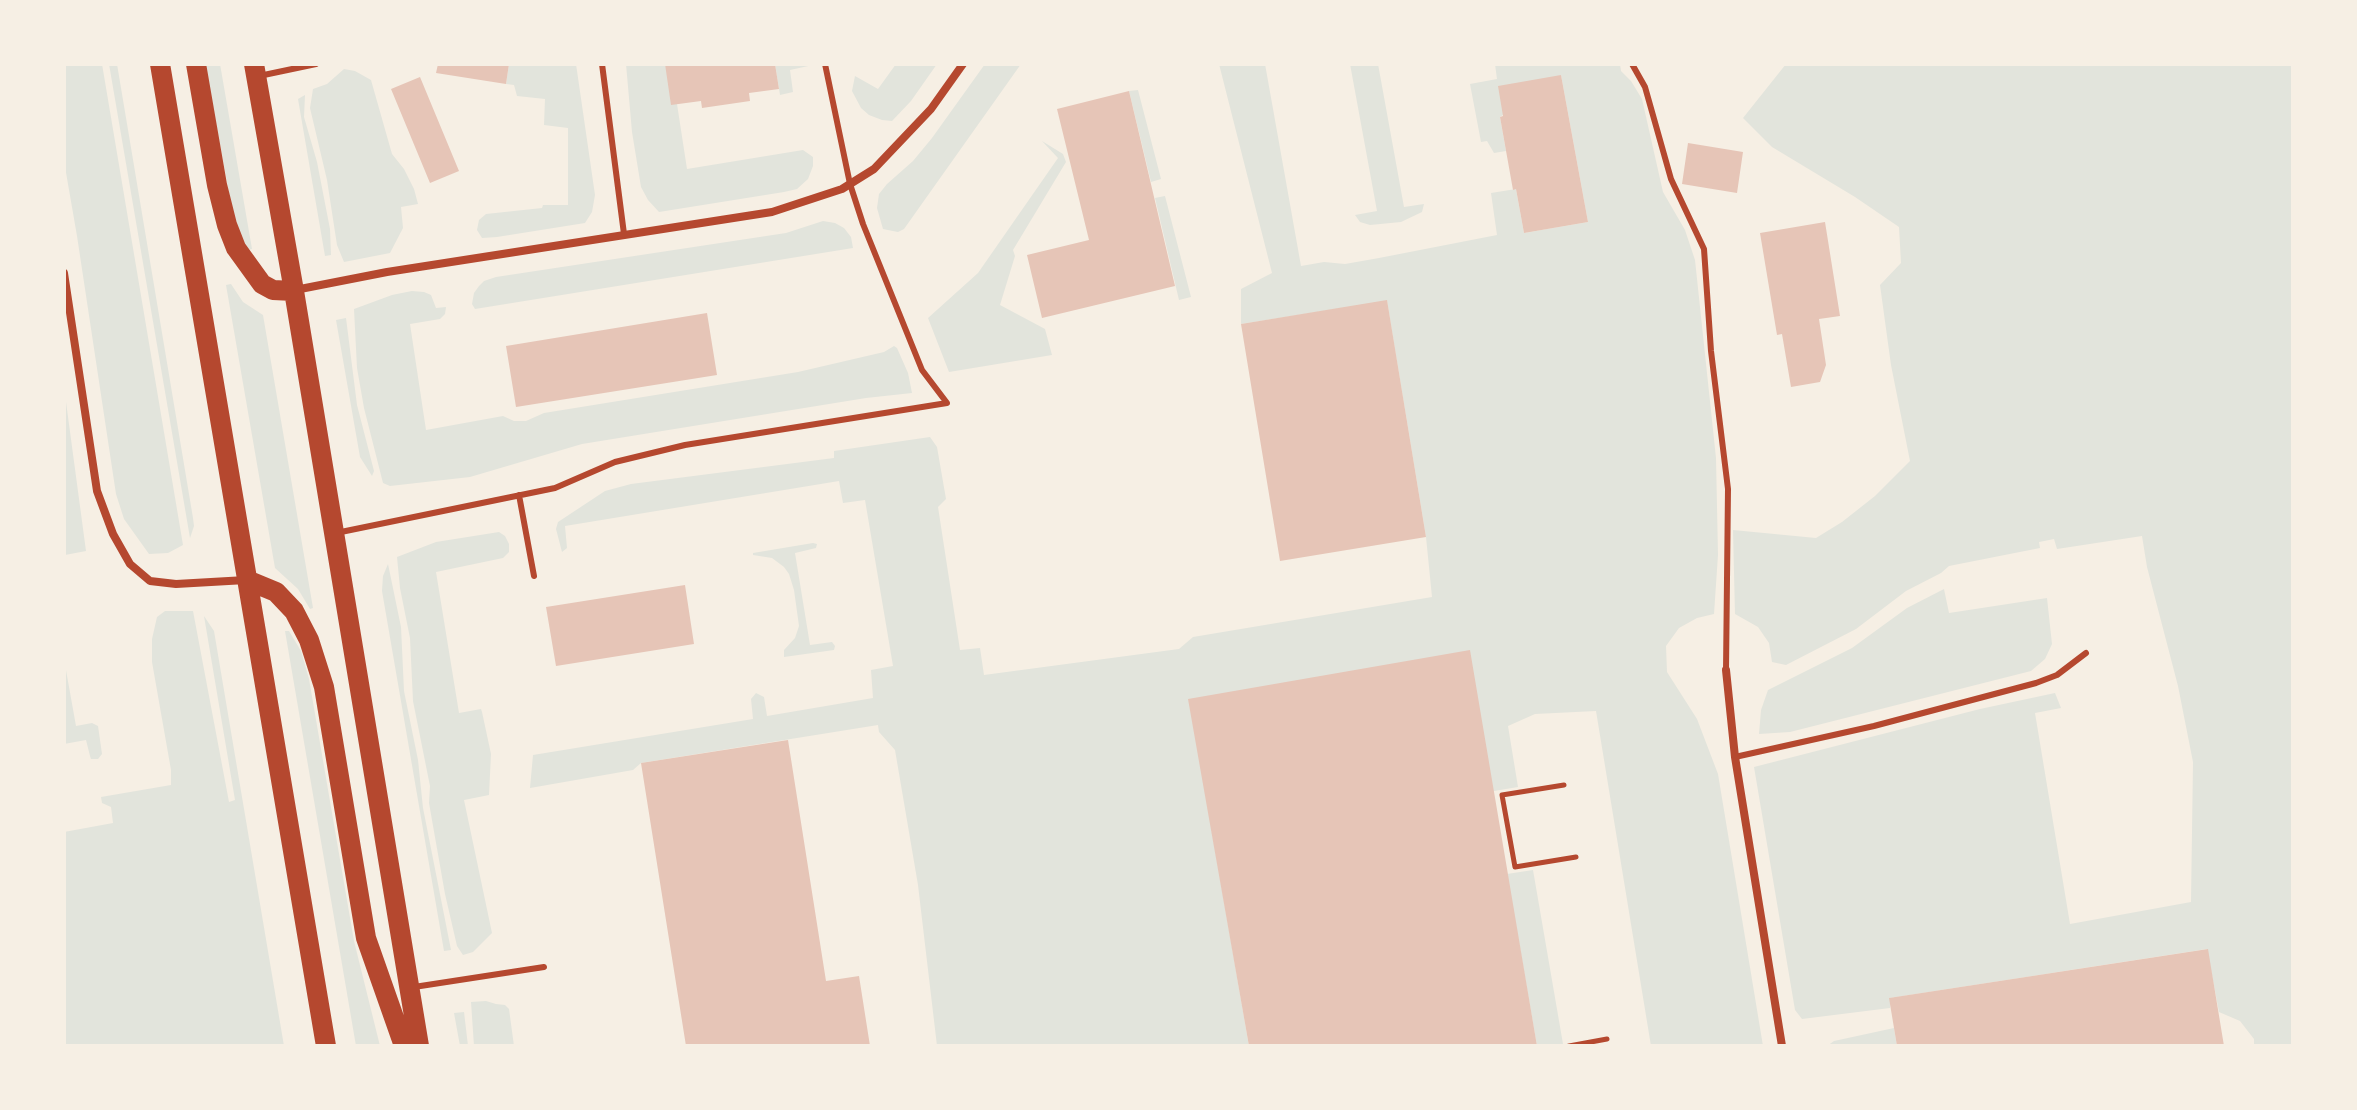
<!DOCTYPE html>
<style>
body{margin:0}
#map{position:relative;width:2357px;height:1110px;overflow:hidden;background:#f6efe4;font-family:"Alegreya Sans",sans-serif}
canvas{display:block}
.frame{position:absolute;inset:0;border:66px solid #f6efe4;pointer-events:none}
</style>
<div id="map">
<canvas width="2357" height="1110"></canvas>
<div class="frame"></div>
</div>
<script>
const c = document.querySelector('canvas').getContext('2d');
c.lineJoin = 'round';
function fillPath(path, color) { c.fillStyle = color; c.fill(path, 'evenodd'); }
const shape = rows => new Path2D(rows.map(r => 'M' + r).join(''));
function trace(path, color, width, dash) { c.strokeStyle = color; c.lineWidth = width; c.lineCap = dash ? 'butt' : 'round'; c.setLineDash(dash || []); c.stroke(path); }
const green = shape([
 [64,64,102,64,183,545,168,553,149,554,124,519,116,494,77,236,64,161],
 [109,64,117,64,121,88,193,518,194,526,190,538],
 [205,64,220,64,252,249,247,250,235,225],
 [509,64,576,64,595,195,592,212,585,223,497,237,482,238,477,230,479,220,486,214,542,208,543,205,568,205,568,128,544,125,545,99,517,96,514,85,506,84],
 [626,64,665,64,677,104,687,169,803,150,813,157,813,166,808,179,797,189,784,192,659,212,648,200,641,187,632,132],
 [775,64,813,64,813,65,790,70,793,92,780,95],
 [896,64,937,64,911,101,892,121,882,120,869,115,861,108,852,91,855,76,878,89],
 [985,64,1021,64,904,229,898,232,883,229,877,208,879,194,887,184,913,161,932,138],
 [1219,64,1265,64,1301,266,1324,262,1345,264,1379,258,1497,235,1491,193,1516,189,1524,233,1588,222,1561,75,1500,117,1506,151,1494,153,1487,141,1481,142,1470,84,1497,79,1495,64,1620,64,1621,71,1631,81,1642,99,1663,192,1685,230,1695,260,1716,458,1718,555,1714,614,1697,618,1679,628,1666,646,1667,672,1697,719,1718,774,1763,1046,1651,1046,1596,711,1535,714,1508,726,1518,787,1494,791,1189,699,1249,1046,937,1046,918,885,895,750,879,732,878,725,641,763,633,770,530,788,533,755,753,719,751,699,756,693,764,697,767,716,873,698,871,670,893,666,865,500,843,503,839,481,565,526,567,548,562,552,556,529,558,522,605,491,631,484,834,458,834,451,930,437,937,447,946,499,938,507,960,650,980,648,984,675,1179,649,1193,637,1432,597,1426,537,1387,301,1241,324,1241,289,1272,273],
 [1350,64,1378,64,1404,207,1424,204,1422,212,1401,222,1370,225,1360,222,1355,215,1377,211],
 [1786,64,2293,64,2293,1046,2254,1046,2254,1039,2240,1021,2219,1012,2207,949,1890,998,1890,1008,1802,1019,1795,1010,1754,767,1980,709,2055,693,2061,708,2035,713,2070,924,2191,902,2193,762,2178,686,2147,567,2142,536,2057,549,2054,539,2039,542,2040,548,1949,566,1941,573,1906,591,1856,629,1786,665,1772,662,1769,643,1758,627,1735,614,1733,530,1816,538,1842,522,1875,496,1910,461,1891,365,1880,285,1901,263,1899,227,1855,197,1772,147,1743,118],
 [344,69,355,71,371,80,392,154,404,169,414,189,418,204,401,207,403,228,390,253,344,262,337,245,327,180,310,108,313,89,327,84],
 [1138,90,1161,179,1151,182,1129,91],
 [305,95,304,117,317,162,330,229,331,255,325,256,298,99],
 [1042,141,1063,154,1066,162,1013,250,1015,256,1000,305,1045,329,1052,355,949,372,928,318,978,273,1058,158],
 [1165,196,1191,297,1179,300,1155,198],
 [823,221,835,223,844,228,851,237,853,248,475,309,472,304,474,293,479,286,484,281,496,277,786,233],
 [231,284,243,302,263,315,313,608,310,609,298,589,275,568,226,285],
 [412,291,424,292,431,295,436,308,446,307,445,314,440,319,410,324,426,430,503,416,514,421,526,421,544,413,798,372,884,352,894,346,897,348,908,373,912,393,866,398,582,444,470,477,390,486,383,483,364,408,357,368,354,309,392,295],
 [346,318,357,405,374,471,372,476,360,457,336,320],
 [64,387,86,551,65,555,64,555],
 [499,532,505,536,509,544,509,552,503,558,436,572,459,713,481,709,482,712,491,754,489,795,464,800,492,933,473,952,463,955,457,946,445,894,429,803,430,786,413,701,410,638,400,588,397,557,436,542],
 [813,543,817,544,816,548,795,553,810,645,832,642,835,646,834,650,784,657,784,650,795,638,799,626,794,590,789,574,784,567,772,558,753,555,753,553],
 [388,564,401,627,404,691,418,760,423,808,451,950,444,951,382,591,383,576],
 [1944,589,1949,613,2047,598,2052,644,2045,659,2031,671,1790,732,1759,734,1761,710,1768,690,1852,648,1907,608],
 [165,611,193,611,229,802,235,800,204,616,214,631,284,1046,64,1046,64,832,113,823,111,807,102,803,101,797,171,785,171,770,152,662,152,639,157,617],
 [285,631,289,631,301,651,309,679,354,941,380,1046,356,1046],
 [64,659,76,726,92,723,98,726,102,754,98,759,91,759,90,756,86,740,64,744],
 [1533,870,1563,1044,1549,1046,1537,1046,1507,874],
 [486,1001,496,1004,505,1005,509,1009,514,1046,474,1046,471,1002],
 [464,1012,468,1046,460,1046,454,1013],
 [1894,1028,1897,1046,1827,1046,1834,1041]
]);
const building = shape([
 [438,64,509,64,506,84,436,73],
 [665,64,775,64,779,89,749,93,750,101,702,108,701,101,671,105],
 [1561,75,1588,222,1524,233,1516,189,1513,190,1500,117,1503,116,1498,86],
 [420,77,459,171,430,183,391,89],
 [1129,91,1175,286,1042,318,1027,255,1089,240,1057,109],
 [1688,143,1743,152,1737,193,1682,184],
 [1825,222,1840,316,1819,319,1826,365,1820,382,1791,387,1782,334,1777,335,1760,233],
 [1387,300,1426,537,1280,561,1241,324],
 [707,313,717,375,516,407,506,346],
 [685,585,694,644,556,666,546,607],
 [1470,650,1537,1046,1249,1046,1188,699],
 [788,740,826,981,859,976,870,1046,686,1046,641,763],
 [2208,949,2224,1046,1897,1046,1889,998]
]);
const path = shape([
 [1564,785,1502,795,1515,867,1576,857],
 [1569,1046,1607,1039]
]);
const service = shape([
 [602,64,624,234],
 [1632,64,1645,87,1671,179,1704,249,1711,351,1728,489,1726,670],
 [259,76,316,64],
 [519,495,534,576],
 [336,533,555,488,615,462,685,445,947,403,922,370,863,224,850,184,825,64],
 [1735,757,1874,726,2036,683,2057,675,2086,653],
 [414,987,544,967]
]);
const minor = shape([
 [64,273,97,491,113,534,130,564,150,581,176,584,246,580],
 [295,290,387,272,772,212,842,189,874,169,931,109,963,64],
 [1726,670,1735,757,1782,1046]
]);
const primary = shape([
 [160,64,326,1046],
 [196,64,217,185,227,225,236,248,262,284,273,290,294,291],
 [254,64,294,291,419,1046],
 [247,580,276,592,294,611,309,640,324,687,366,938,404,1046]
]);
fillPath(green, '#e2e4dc');
fillPath(building, '#e6c5b7');
trace(path, '#b5482f', 5);
trace(service, '#b5482f', 6);
trace(minor, '#b5482f', 8);
trace(primary, '#b5482f', 20);
</script>
